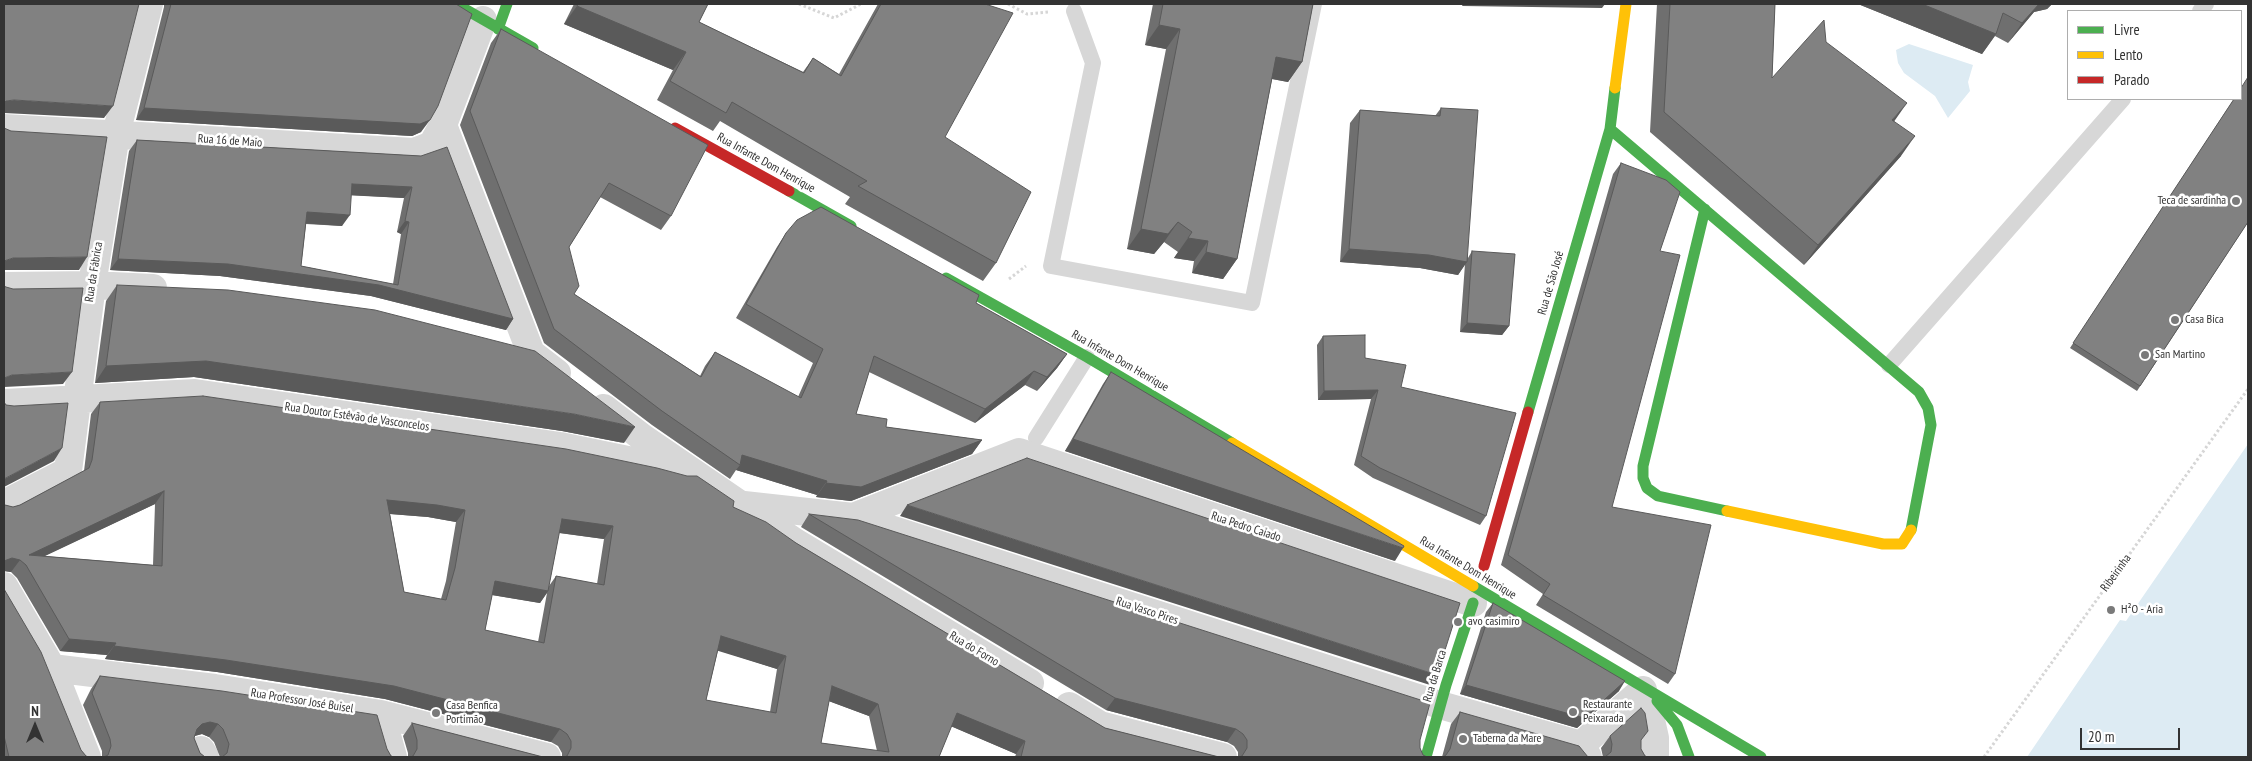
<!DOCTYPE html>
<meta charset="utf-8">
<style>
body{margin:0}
#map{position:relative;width:2252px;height:761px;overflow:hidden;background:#fff;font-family:"PT Sans Narrow",sans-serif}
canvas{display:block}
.frame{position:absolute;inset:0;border:5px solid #333;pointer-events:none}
.legend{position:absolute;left:2067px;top:10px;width:175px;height:90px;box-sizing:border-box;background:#fff;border:1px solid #adadad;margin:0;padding:6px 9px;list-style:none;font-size:15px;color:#333}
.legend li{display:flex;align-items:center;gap:10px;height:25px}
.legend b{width:25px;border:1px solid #adadad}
.north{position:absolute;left:10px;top:701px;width:50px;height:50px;-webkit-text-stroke:4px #fff;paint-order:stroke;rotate:0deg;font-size:14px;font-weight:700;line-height:20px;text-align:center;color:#333}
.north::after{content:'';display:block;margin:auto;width:18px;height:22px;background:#333;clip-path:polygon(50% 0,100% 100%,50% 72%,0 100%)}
.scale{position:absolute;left:2080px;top:728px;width:100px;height:22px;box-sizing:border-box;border:2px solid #333;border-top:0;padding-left:6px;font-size:15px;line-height:18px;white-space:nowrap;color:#333;-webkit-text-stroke:4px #fff;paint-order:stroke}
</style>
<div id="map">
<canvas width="2252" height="761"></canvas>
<div class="frame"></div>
<ul class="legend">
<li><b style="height:6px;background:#4caf50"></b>Livre</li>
<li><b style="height:6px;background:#ffc107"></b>Lento</li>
<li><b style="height:6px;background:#c62828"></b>Parado</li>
</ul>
<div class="north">N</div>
<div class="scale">20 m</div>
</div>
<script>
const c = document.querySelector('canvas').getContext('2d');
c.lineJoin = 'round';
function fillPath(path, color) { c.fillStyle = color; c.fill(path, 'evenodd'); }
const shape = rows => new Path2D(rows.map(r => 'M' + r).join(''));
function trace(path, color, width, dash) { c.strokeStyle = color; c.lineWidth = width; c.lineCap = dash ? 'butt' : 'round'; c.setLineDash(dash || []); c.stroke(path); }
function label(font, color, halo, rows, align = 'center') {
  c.font = font + ' "PT Sans Narrow",sans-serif'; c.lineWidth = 5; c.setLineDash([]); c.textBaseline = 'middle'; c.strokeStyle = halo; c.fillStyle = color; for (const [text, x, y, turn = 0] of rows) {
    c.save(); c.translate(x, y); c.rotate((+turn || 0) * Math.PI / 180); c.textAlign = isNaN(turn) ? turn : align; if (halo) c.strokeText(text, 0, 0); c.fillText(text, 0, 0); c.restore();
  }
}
const water = shape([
 [1909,44,1973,65,1968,82,1970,91,1948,118,1935,96,1904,73,1898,63,1896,50],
 [2248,444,2248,757,2027,757,2120,620,2126,621]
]);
const path = shape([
 [799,4,834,18,861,4],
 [1008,4,1027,14,1049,12],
 [1009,279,1026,266],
 [1984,757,2248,389]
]);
const lane = shape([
 [1074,11,1093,63,1051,266,1252,303,1314,4],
 [2200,11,2206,4],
 [1889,365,2123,99],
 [1036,438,1087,357]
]);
const street = shape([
 [443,125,531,353,557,373],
 [4,128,414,152,432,145,443,125,483,20],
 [4,286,92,285,153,288],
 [4,403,195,393,560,446,652,465,683,474],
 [604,408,643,438,795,542,1030,683],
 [4,504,68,471,92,285,116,134,149,4],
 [744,505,853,517,1019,452,1473,603],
 [853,517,1440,705,1581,745,1588,757],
 [4,586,52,668,87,757],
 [52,668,215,688,381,714,547,757],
 [1636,696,1651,720,1655,738,1655,755,1647,757],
 [1069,706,1100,725,1223,757],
 [381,714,393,757],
 [1581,745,1643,690],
 [201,750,205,757]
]);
const fast = shape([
 [456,4,533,48],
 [498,29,507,4],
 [1610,129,1919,392,1928,408,1931,425,1911,530],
 [789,191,851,226],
 [1705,209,1643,466,1643,478,1647,488,1658,496,1727,511],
 [946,278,1087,357,1232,443],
 [1528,412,1610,129,1615,88],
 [1473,586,1761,757],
 [1657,701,1677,725,1689,757],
 [1426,757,1446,685,1473,603]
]);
const slow = shape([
 [1615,88,1626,4],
 [1232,443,1473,586],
 [1727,511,1883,544,1902,544,1911,530]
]);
const jam = shape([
 [675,128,789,191],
 [1484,566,1528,412]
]);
const wall = shape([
 [164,4,456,4,421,132,412,136,136,120,164,7],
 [574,4,708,4,699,22,803,72,813,58,839,74,878,4,985,4,945,137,996,263,983,281,845,204,850,197,720,121,713,131,657,100,673,70,564,24],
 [1153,4,1313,4,1302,62,1288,82,1272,79,1237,259,1223,279,1192,273,1194,261,1174,258,1178,252,1164,242,1154,254,1127,249,1166,49,1145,45],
 [1657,4,1775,4,1772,78,1826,42,1894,121,1901,156,1804,265,1650,132],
 [1858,4,2052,4,2047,9,2034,12,2008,43,1995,36,1982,54],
 [501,29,671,216,661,230,600,197,569,247,574,294,700,376,705,366,715,352,798,397,813,363,736,318,777,247,786,233,976,303,1067,354,1057,368,1037,391,1025,385,975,423,869,372,856,414,886,427,982,440,972,454,851,501,816,497,817,495,736,470,730,479,652,425,544,343,460,125,491,43],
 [2234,99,2248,222,2137,391,2070,348],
 [1441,108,1468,258,1472,251,1509,326,1502,335,1460,332,1465,264,1458,275,1420,268,1340,262,1350,123,1360,110,1435,116],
 [137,140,421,156,513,319,506,330,371,296,220,276,110,270,129,151],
 [351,195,404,198,397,232,401,234,393,284,301,266,306,224,342,226],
 [1621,163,1660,251,1612,507,1675,674,1668,684,1536,605,1543,594,1501,565,1613,174],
 [117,285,624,443,562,431,194,377,95,383,106,301],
 [1323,336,1365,358,1401,387,1486,516,1480,525,1373,478,1354,465,1371,399,1318,400,1317,345],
 [1111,372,1395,561,1065,451,1103,384],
 [100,402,733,507,796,543,1105,728,1219,757,1015,757,1016,754,951,726,939,757,562,757,562,753,558,746,551,742,385,699,217,672,105,659,107,655,60,651,17,578,11,572,4,571,4,504,5,505,13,507,20,505,84,471,91,414],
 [155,504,153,565,44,556],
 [390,514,428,517,456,522,446,581,441,599,404,592],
 [559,533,604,539,597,584,556,576,549,586],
 [547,593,538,642,485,630,492,595,540,603],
 [718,650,777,669,770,712,706,700],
 [829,701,869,716,877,751,821,743],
 [809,514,1420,740,1420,748,1423,755,1427,757,1238,757,1238,752,1234,746,1227,742,1106,710,801,527],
 [4,589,81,750,86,756,88,757,4,757],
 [1493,603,1619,691,1577,728,1460,694,1486,612],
 [100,676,387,749,391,756,394,757,220,757,214,742,209,737,202,734,195,736,194,738,200,753,205,757,102,757,102,751,83,705,91,689],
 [1460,712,1588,757,1442,757,1451,724],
 [412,723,543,757,408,757,408,753,403,736],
 [1610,736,1641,742,1641,749,1645,756,1648,757,1603,757,1601,748]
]);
const shadedWall = shape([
 [1463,4,1605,4,1602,8,1462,6],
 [1858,4,1922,4,1996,34,1982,54],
 [2039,4,2052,4,2047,9,2034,12,2008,43,2022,23],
 [577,6,686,52,673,70,564,24],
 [1159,25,1180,29,1166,49,1145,45],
 [1276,57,1302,62,1288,82,1262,77],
 [14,100,113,106,104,118,4,113,4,103,6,101],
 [1907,103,1893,123,1892,120],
 [144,108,430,120,421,132,412,136,136,120],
 [1915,136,1901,156,1804,265,1818,245],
 [352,184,412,187,404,198,344,195],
 [307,212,350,215,342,226,300,223],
 [405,221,409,222,401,234,397,232],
 [1178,222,1164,242,1154,254,1127,249,1141,229],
 [1188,238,1208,241,1194,261,1174,258],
 [1349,249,1429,255,1467,262,1458,275,1420,268,1340,262],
 [1206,252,1237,259,1223,279,1192,273],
 [87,257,79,270,4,270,4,261,13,258],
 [118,259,228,264,379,285,513,319,506,330,371,296,220,276,110,270],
 [1467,323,1509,326,1502,335,1460,332],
 [1067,354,1057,368,1037,391,1047,377],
 [206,361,574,414,635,427,624,443,562,431,194,377,95,383,106,366],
 [1034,371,1025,385,975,423,985,409],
 [72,372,63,384,4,387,4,378,12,375],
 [1378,390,1371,399,1318,400,1324,391],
 [1073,439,1403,548,1395,561,1065,451],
 [982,440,972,454,851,501,816,497,826,483],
 [62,448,54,461,4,487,4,479,6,478],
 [742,455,827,481,817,495,736,470,740,465],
 [164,491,155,504,26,565,29,555],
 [387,500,437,505,465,510,456,522,428,517,378,513],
 [907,505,1437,675,1430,685,900,516],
 [562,519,613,526,604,539,553,532],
 [12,558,20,560,11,572,4,571,4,561],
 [495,581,548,591,540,603,486,594],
 [721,636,786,656,777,669,712,649],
 [69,639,116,643,107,655,60,651],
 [114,646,226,660,394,686,560,729,551,742,385,699,217,672,105,659],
 [1625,681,1619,691,1577,728,1460,694,1466,685],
 [832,686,878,704,869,716,823,699],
 [1115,698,1236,729,1227,742,1106,710],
 [957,713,1025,741,1016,754,948,725],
 [210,722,218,724,209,737,202,734,194,736,197,729,202,724]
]);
const building = shape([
 [4,4,139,4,113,106,14,100,6,101,4,103,4,4],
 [171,4,456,4,472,14,438,106,430,120,420,124,144,108,171,4],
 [578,4,708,4,699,22,804,73,813,58,841,76,881,4,985,4,1013,13,945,137,1031,192,996,263,858,186,867,181,732,102,726,113,670,81,686,52,577,6,578,4],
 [1163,4,1313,4,1302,62,1276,57,1237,259,1206,252,1208,241,1188,238,1192,232,1178,222,1168,234,1141,229,1180,29,1159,25,1163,4],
 [1670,4,1775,4,1772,78,1824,20,1826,42,1907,103,1892,120,1915,136,1818,245,1664,112,1670,4],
 [1922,4,2039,4,2022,23,2003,13,1996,34,1922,4],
 [501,29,708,145,671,216,609,183,569,247,579,286,574,294,701,377,715,352,801,398,823,349,746,304,786,233,797,220,821,207,979,295,976,303,1067,354,1047,377,1034,371,985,409,874,356,856,414,887,419,886,427,982,440,861,487,826,483,827,481,742,455,740,465,662,411,554,329,470,111,501,29],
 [2248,77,2248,222,2140,386,2073,343,2234,99,2241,99,2241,88,2248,77],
 [1441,108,1478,110,1467,262,1429,255,1349,249,1360,110,1440,116,1441,108],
 [4,128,11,131,107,137,87,257,13,258,4,261,4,128],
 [137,140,421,156,447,147,513,319,379,285,228,264,118,259,137,140],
 [352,184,412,187,405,221,409,222,398,285,301,266,307,212,350,215,352,184],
 [1621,163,1666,180,1680,192,1660,251,1680,255,1612,507,1711,525,1675,674,1543,595,1550,584,1508,555,1621,163],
 [1472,251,1515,254,1509,326,1467,323,1472,251],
 [117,285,228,290,375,310,535,351,635,427,574,414,206,361,106,366,117,285],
 [4,286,6,287,13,289,83,288,72,372,12,375,4,378,4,286],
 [1365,335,1365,358,1406,365,1401,387,1516,413,1486,516,1380,468,1361,456,1378,390,1324,391,1323,336,1365,335],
 [1111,372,1404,546,1403,548,1073,439,1111,372],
 [203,396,566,449,657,468,687,476,697,476,734,501,733,507,766,522,796,543,1105,728,1219,757,1021,757,1025,741,957,713,939,757,564,757,567,756,571,748,571,741,567,734,560,729,394,686,226,660,114,646,116,643,69,639,26,565,20,560,12,558,4,561,4,504,5,505,13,507,20,505,89,468,92,460,100,402,203,396],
 [164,491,162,566,29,555,164,491],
 [387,500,437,505,465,510,455,568,446,600,404,592,387,500],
 [562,519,613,526,604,585,556,576,544,643,485,630,495,581,548,591,562,519],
 [721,636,786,656,776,713,706,700,721,636],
 [832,686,878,704,889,752,821,743,832,686],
 [4,402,6,405,14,406,68,403,62,448,4,479,4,402],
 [1027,458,1460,603,1437,675,907,505,1027,458],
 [809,514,858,520,1430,703,1420,740,1420,748,1423,755,1427,757,1240,757,1242,756,1247,748,1247,740,1243,734,1236,729,1115,698,809,514],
 [4,589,41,652,81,750,86,756,88,757,9,757,4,736,4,589],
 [1493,603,1625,681,1584,718,1466,685,1493,603],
 [100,676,222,691,377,715,387,749,391,756,394,757,222,757,227,753,229,744,223,729,218,724,210,722,202,724,197,729,194,738,200,753,205,757,104,757,108,755,111,746,110,739,92,693,100,676],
 [1641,708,1645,713,1648,731,1641,740,1641,749,1645,756,1648,757,1605,757,1611,752,1612,744,1610,736,1641,708],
 [1460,712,1579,746,1588,757,1443,757,1446,755,1450,749,1460,712],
 [412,723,543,757,410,757,413,756,417,749,417,740,412,723]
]);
const markers = [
 [2236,201,5,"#7a7a7a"],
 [2175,320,5,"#7a7a7a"],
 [2145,355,5,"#7a7a7a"],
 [2111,610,5,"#7a7a7a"],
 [1458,622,5,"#7a7a7a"],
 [1573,712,5,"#7a7a7a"],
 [436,713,5,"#7a7a7a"],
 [1463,739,5,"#7a7a7a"]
];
const streetNames = [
 ["Rua 16 de Maio",230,141,4],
 ["Rua Infante Dom Henrique",766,163,29],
 ["Rua da Fábrica",94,272,-81],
 ["Rua de São José",1551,283,-74],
 ["Rua Infante Dom Henrique",1120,361,30],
 ["Rua Doutor Estêvão de Vasconcelos",357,417,8],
 ["Rua Pedro Caiado",1246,527,18],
 ["Rua Infante Dom Henrique",1468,568,31],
 ["Ribeirinha",2116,573,-54],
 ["Rua Vasco Pires",1147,611,18],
 ["Rua do Forno",974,649,31],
 ["Rua da Barca",1435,676,-73],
 ["Rua Professor José Buisel",302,701,9]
];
const poiNames = [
 ["Teca de sardinha",2226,201,"right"],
 ["Casa Bica",2185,320],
 ["San Martino",2155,355],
 ["H²O - Aria",2121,610],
 ["avo casimiro",1468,622],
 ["Restaurante",1583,705],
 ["Peixarada",1583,719],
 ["Casa Benfica",446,706],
 ["Portimão",446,720],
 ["Taberna da Mare",1473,739]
];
fillPath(water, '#ddebf3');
trace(path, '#d6d6d6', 3, [2.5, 2.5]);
trace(lane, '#d7d7d7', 16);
trace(street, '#d7d7d7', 28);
trace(fast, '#4caf50', 11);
trace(slow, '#ffc107', 11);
trace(jam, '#c62828', 11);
fillPath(wall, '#6f6f6f');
fillPath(shadedWall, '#5a5a5a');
fillPath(building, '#818181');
trace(building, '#5a5a5a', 1);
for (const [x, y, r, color] of markers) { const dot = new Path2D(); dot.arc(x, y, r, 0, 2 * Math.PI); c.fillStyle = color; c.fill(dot); trace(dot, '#fff', 2); }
label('12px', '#333', '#fff', streetNames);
label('12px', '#333', '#fff', poiNames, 'left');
</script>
